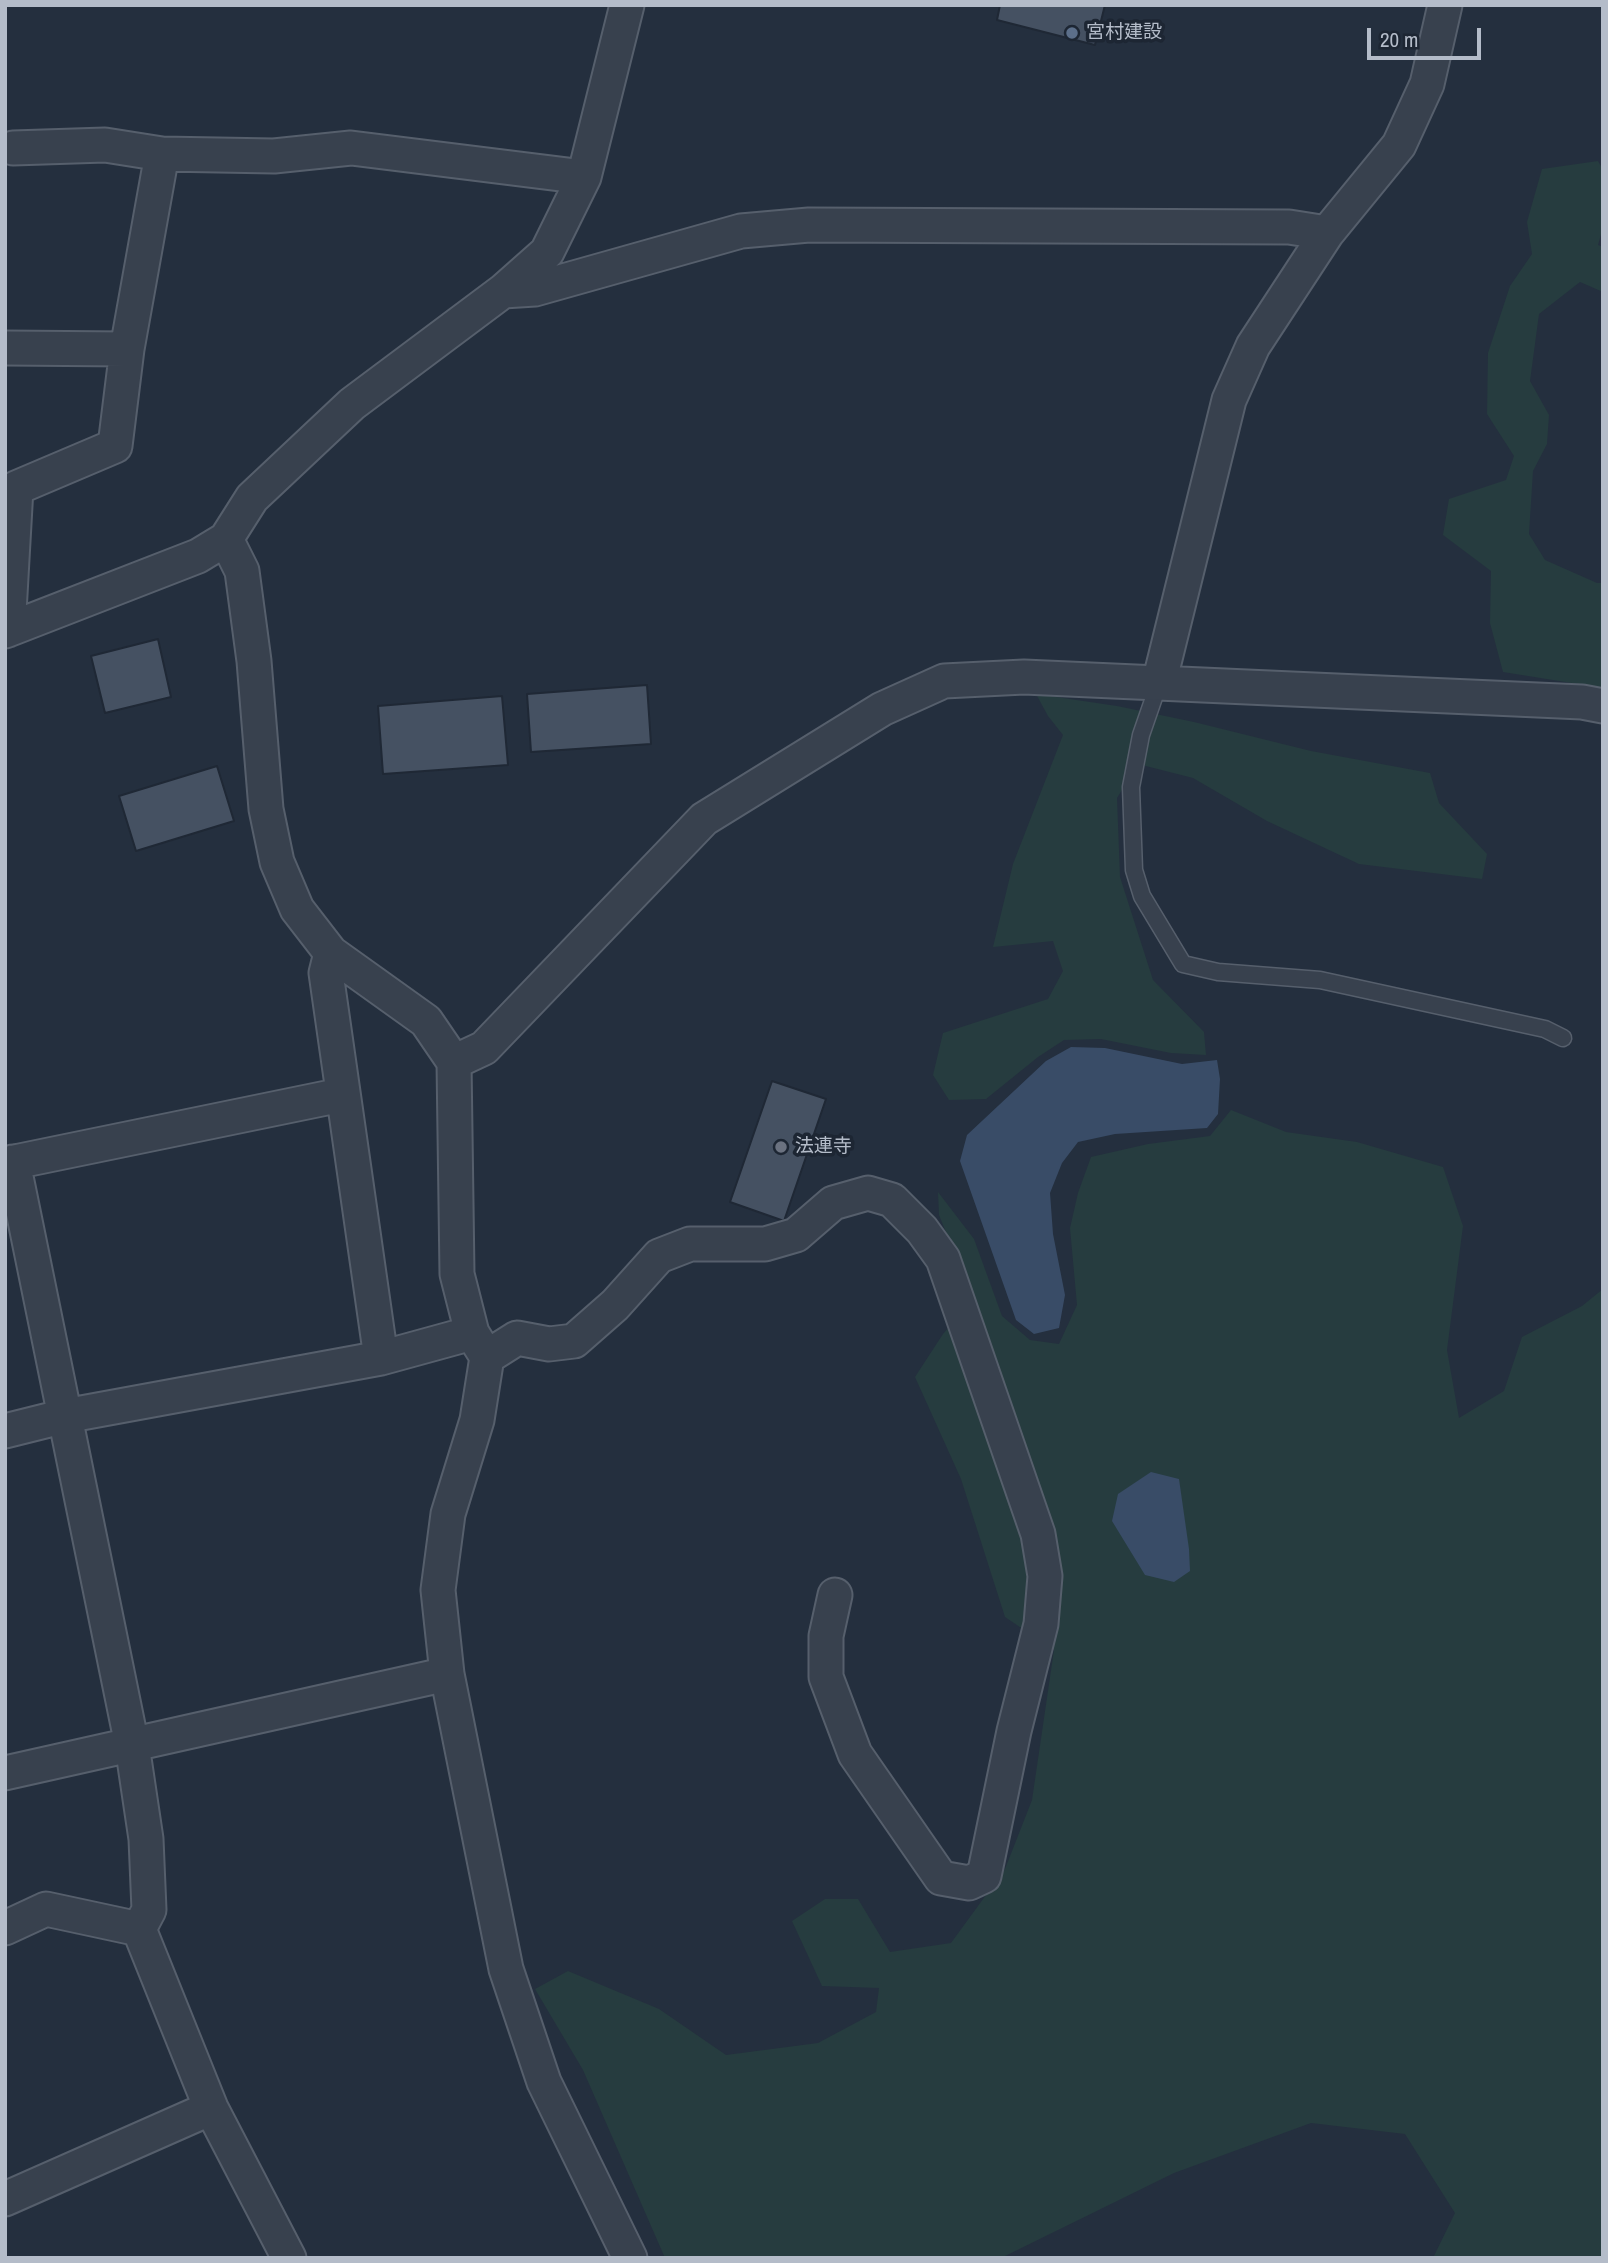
<!DOCTYPE html>
<meta charset="utf-8">
<style>
body{margin:0}
#map{position:relative;width:1608px;height:2263px;overflow:hidden;background:#242f3e;font-family:"Archivo Narrow",sans-serif}
canvas{display:block}
.frame{position:absolute;inset:0;border:7px solid #b4bcc9;pointer-events:none}
.scale{position:absolute;left:1367px;top:28px;width:114px;height:32px;box-sizing:border-box;border:4px solid #b4bcc9;border-top:0;padding-left:9px;font-size:21px;line-height:24px;white-space:nowrap;color:#b4bcc9;-webkit-text-stroke:5px #1d2633;paint-order:stroke}
</style>
<div id="map">
<canvas width="1608" height="2263"></canvas>
<div class="frame"></div>
<div class="scale">20 m</div>
</div>
<script>
const c = document.querySelector('canvas').getContext('2d');
c.lineJoin = 'round';
function fillPath(path, color) { c.fillStyle = color; c.fill(path, 'evenodd'); }
const shape = rows => new Path2D(rows.map(r => 'M' + r).join(''));
function trace(path, color, width, dash) { c.strokeStyle = color; c.lineWidth = width; c.lineCap = dash ? 'butt' : 'round'; c.setLineDash(dash || []); c.stroke(path); }
function label(font, color, halo, rows, align = 'center') {
  c.font = font + ' "Archivo Narrow","Noto Sans JP",sans-serif'; c.lineWidth = 7; c.setLineDash([]); c.textBaseline = 'middle'; c.strokeStyle = halo; c.fillStyle = color; for (const [text, x, y, turn = 0] of rows) {
    c.save(); c.translate(x, y); c.rotate((+turn || 0) * Math.PI / 180); c.textAlign = isNaN(turn) ? turn : align; if (halo) c.strokeText(text, 0, 0); c.fillText(text, 0, 0); c.restore();
  }
}
const green = shape([
 [1598,161,1603,170,1603,227,1598,245,1603,247,1603,292,1580,282,1539,314,1530,381,1549,415,1547,444,1533,471,1529,534,1545,560,1597,583,1603,583,1603,688,1503,672,1490,623,1491,571,1443,535,1449,499,1506,480,1514,456,1487,414,1488,353,1510,286,1532,254,1527,222,1542,169],
 [1036,694,1117,706,1194,722,1311,751,1430,773,1439,803,1487,854,1482,879,1359,864,1267,821,1193,778,1138,764,1117,798,1120,877,1153,980,1204,1032,1206,1055,1171,1053,1101,1039,1064,1040,1038,1057,986,1099,949,1100,933,1075,943,1033,1048,999,1063,971,1053,941,993,947,1013,864,1063,735,1048,716],
 [1231,1110,1286,1132,1357,1142,1443,1167,1463,1226,1447,1350,1459,1418,1504,1391,1522,1337,1582,1306,1603,1289,1603,2258,1433,2258,1455,2213,1405,2134,1311,2123,1174,2173,1001,2258,665,2258,583,2070,535,1989,568,1971,659,2009,726,2055,818,2043,876,2012,879,1988,822,1986,792,1921,825,1899,858,1899,890,1952,951,1943,1005,1869,1032,1800,1054,1650,1005,1617,961,1479,915,1377,943,1334,973,1299,939,1215,938,1192,974,1239,1002,1316,1030,1340,1059,1344,1077,1305,1070,1228,1078,1193,1091,1157,1148,1144,1210,1136]
]);
const water = shape([
 [1071,1047,1105,1048,1182,1064,1217,1060,1220,1079,1218,1114,1207,1128,1115,1134,1078,1142,1062,1163,1050,1193,1053,1234,1065,1295,1059,1328,1034,1334,1016,1320,960,1161,967,1135,1046,1061],
 [1151,1472,1179,1479,1189,1549,1190,1571,1174,1582,1145,1575,1112,1521,1118,1494]
]);
const building = shape([
 [1000,5,1105,5,1095,45,997,20,1000,5],
 [158,639,171,697,105,713,91,656,158,639],
 [647,685,651,744,531,752,527,694,647,685],
 [502,696,508,765,383,774,378,706,502,696],
 [217,766,234,821,136,851,119,796,217,766],
 [772,1081,826,1099,784,1221,730,1202,772,1081]
]);
const lane = shape([
 [1159,683,1141,735,1131,787,1134,870,1142,896,1183,964,1218,972,1320,980,1545,1029,1563,1038]
]);
const street = shape([
 [13,148,105,145,162,154,274,156,351,148,584,177],
 [503,291,535,289,741,231,809,225,1289,227,1327,233],
 [5,348,127,349],
 [226,539,242,571,254,661,266,809,277,862,297,909,331,953,426,1021,454,1062,457,1274,472,1333,487,1357,477,1420,448,1514,438,1590,447,1674,506,1969,544,2082,630,2258],
 [8,630,16,488,115,446,127,349,162,154],
 [5,631,198,556,226,539,252,498,352,404,503,291,547,252,584,177,627,5],
 [1159,683,1229,400,1253,346,1327,233,1399,145,1427,84,1445,5],
 [331,953,326,973,381,1358],
 [454,1062,484,1048,704,819,882,709,944,681,1024,677,1582,702,1603,706],
 [13,1162,132,1745,146,1839,149,1910,139,1929],
 [5,1164,341,1095],
 [487,1357,517,1338,549,1344,574,1341,615,1305,659,1256,690,1244,765,1244,796,1235,833,1203,868,1193,892,1200,922,1230,943,1259,1038,1534,1045,1576,1041,1624,1014,1731,984,1876,969,1883,941,1878,855,1754,826,1677,826,1636,835,1595],
 [5,1431,65,1416,381,1358,472,1333],
 [5,1773,447,1674],
 [5,1928,46,1909,139,1929],
 [139,1929,211,2108,289,2258],
 [5,2199,211,2108]
]);
const markers = [
 [1072,33,7,"#5c6f8a"],
 [781,1147,7,"#6b7280"]
];
const poiNames = [
 ["宮村建設",1086,33],
 ["法連寺",795,1147]
];
fillPath(green, '#263c3f');
fillPath(water, '#394c67');
fillPath(building, '#455162');
trace(building, '#1f2835', 2);
trace(lane, '#565f6c', 19);
trace(street, '#565f6c', 37);
trace(lane, '#38414e', 16);
trace(street, '#38414e', 33);
for (const [x, y, r, color] of markers) { const dot = new Path2D(); dot.arc(x, y, r, 0, 2 * Math.PI); c.fillStyle = color; c.fill(dot); trace(dot, '#1d2633', 2.5); }
label('19px', '#b4bcc9', '#1d2633', poiNames, 'left');
</script>
